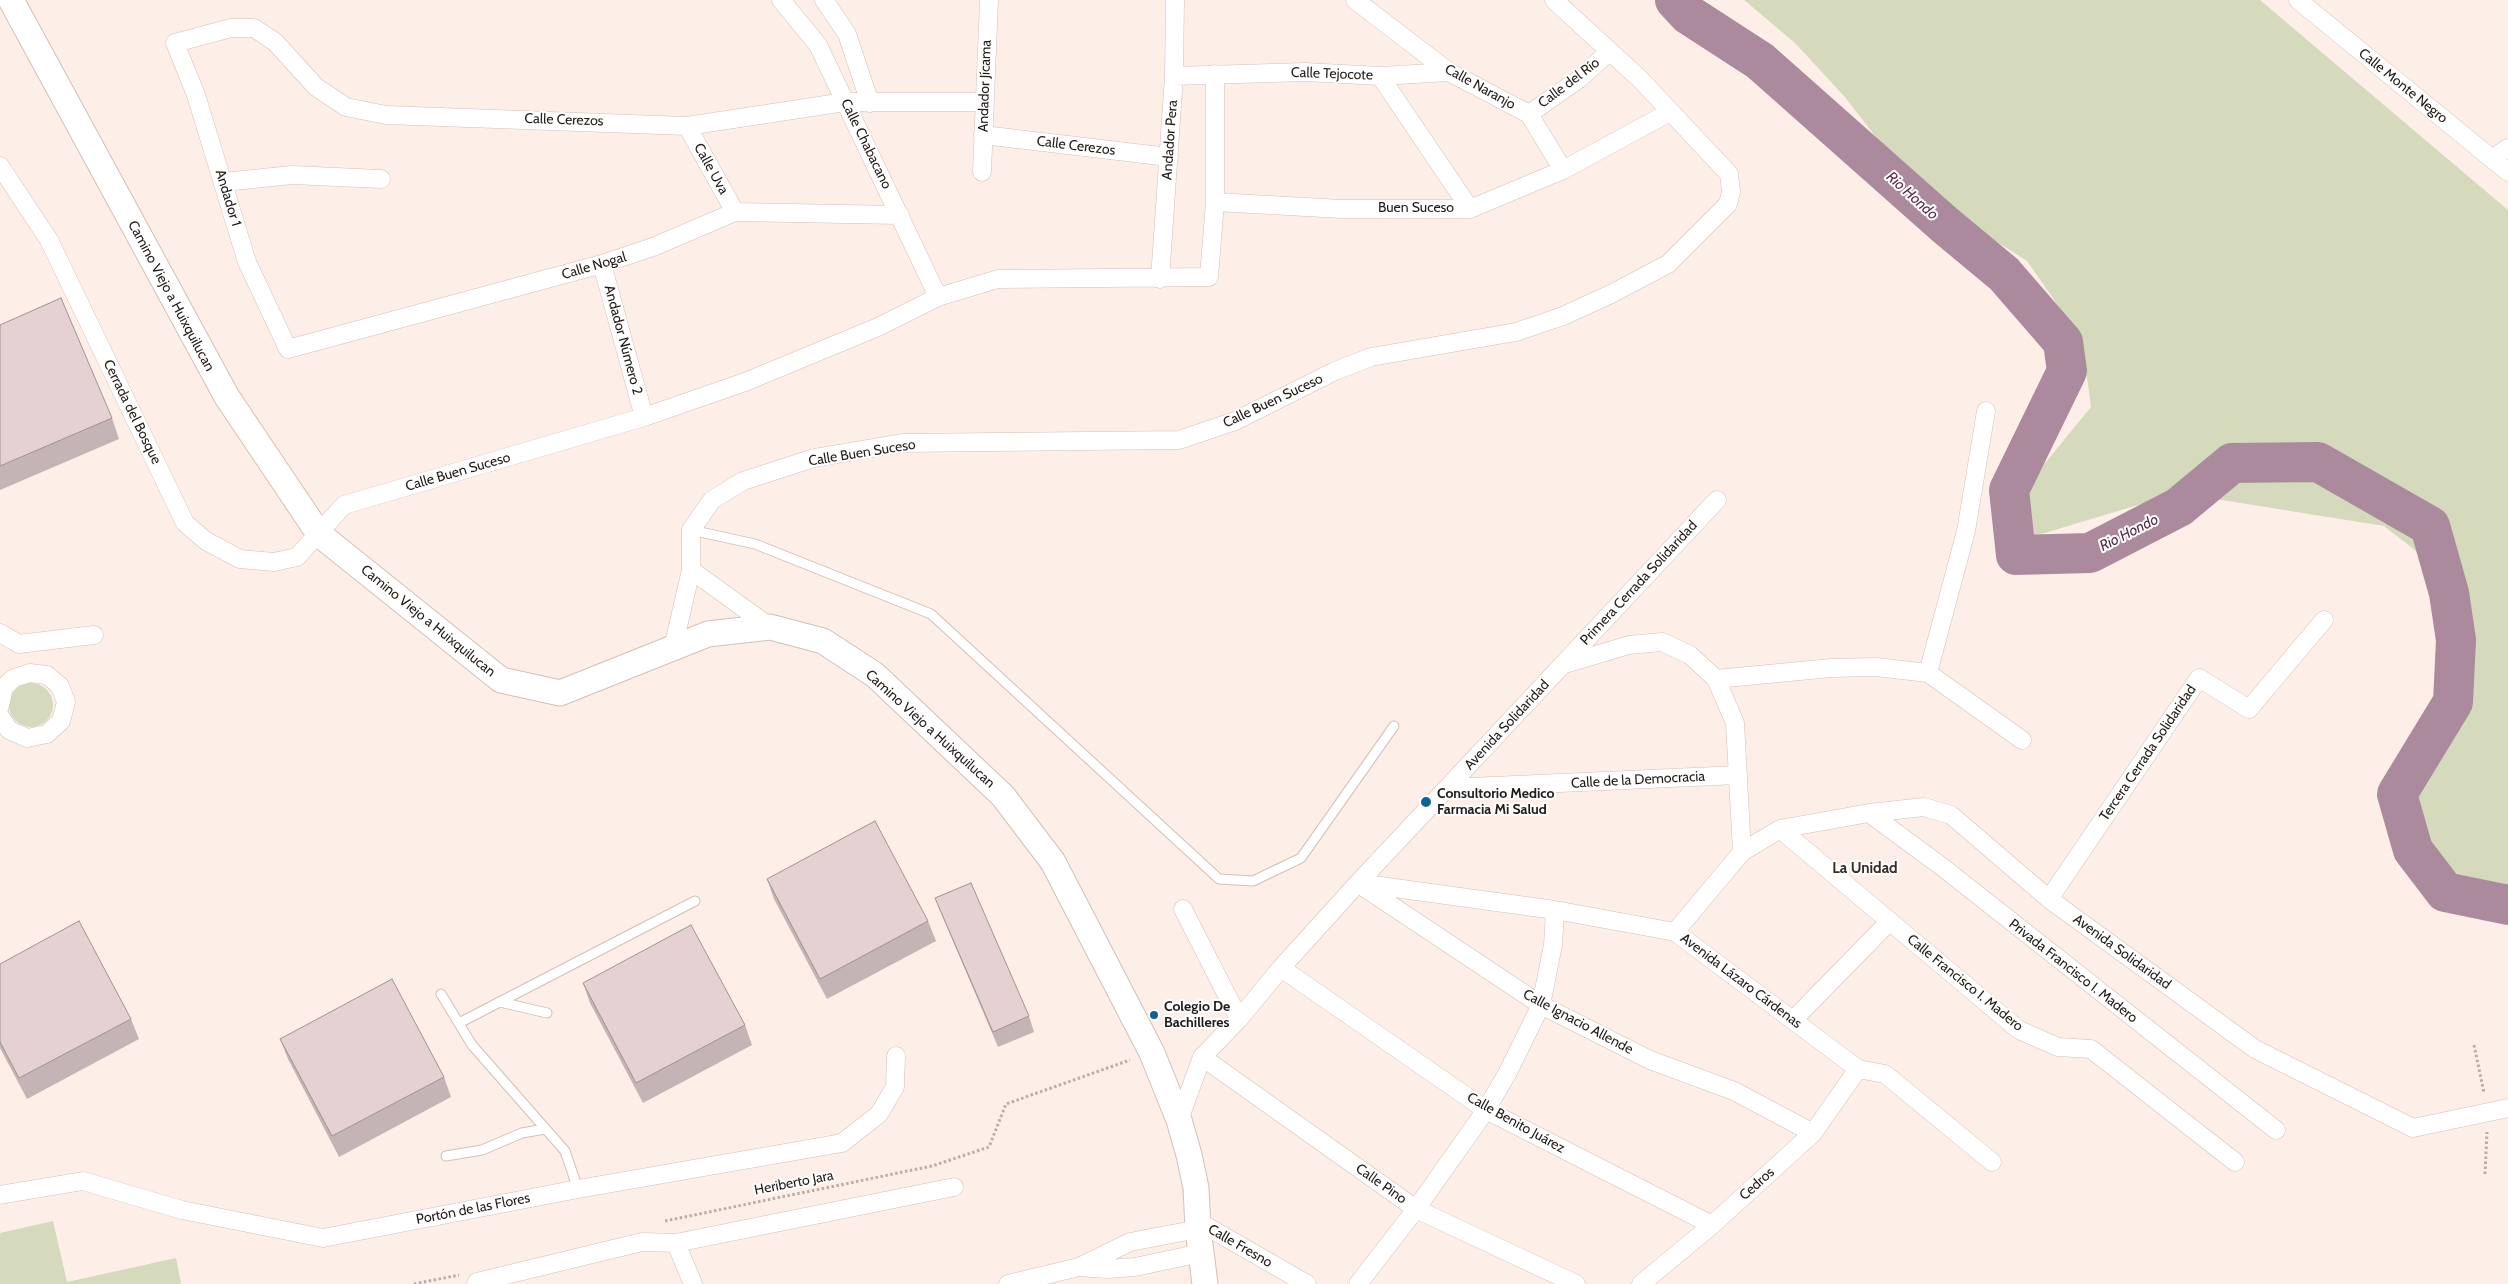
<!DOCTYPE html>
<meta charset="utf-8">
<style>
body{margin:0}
canvas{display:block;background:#fdefe8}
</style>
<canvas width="2508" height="1284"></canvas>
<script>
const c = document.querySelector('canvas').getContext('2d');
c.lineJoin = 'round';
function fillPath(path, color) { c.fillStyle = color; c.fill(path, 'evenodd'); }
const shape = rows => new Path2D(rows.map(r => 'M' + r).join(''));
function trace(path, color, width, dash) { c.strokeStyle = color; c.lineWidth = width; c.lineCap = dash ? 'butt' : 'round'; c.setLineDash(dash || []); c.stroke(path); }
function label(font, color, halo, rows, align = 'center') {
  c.font = font + ' Cabin,sans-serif'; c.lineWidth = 4; c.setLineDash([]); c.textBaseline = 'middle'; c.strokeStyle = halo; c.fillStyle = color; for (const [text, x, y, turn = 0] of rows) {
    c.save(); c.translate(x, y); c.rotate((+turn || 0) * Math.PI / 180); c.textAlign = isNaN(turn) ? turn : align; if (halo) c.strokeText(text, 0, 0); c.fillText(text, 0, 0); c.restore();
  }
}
const green = shape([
 [1744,0,2260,0,2508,210,2508,892,2453,881,2425,844,2411,795,2466,706,2470,639,2461,586,2384,526,2178,493,2028,538,2023,490,2091,407,2082,340,2027,261,1967,223,1907,177,1844,96,1795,43],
 '9 705a22 22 0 1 1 44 0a22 22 0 1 1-44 0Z',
 [53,1221,67,1282,176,1258,181,1284,0,1284,0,1233]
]);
const river = shape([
 [1675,0,1689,15,1760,61,1945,225,2004,274,2063,342,2067,371,2009,490,2016,555,2090,553,2179,507,2232,463,2318,462,2430,526,2449,593,2456,640,2453,702,2397,794,2413,850,2445,892,2508,905]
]);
const path = shape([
 [2474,1045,2484,1093],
 [2485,1174,2487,1132],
 [665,1221,932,1166,989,1147,1006,1104,1130,1060],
 [414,1284,459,1275]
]);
const service = shape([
 [691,530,755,544,931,614,1219,879,1253,881,1301,858,1394,726],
 [441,994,472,1045,565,1151,578,1189],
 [500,1002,547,1013],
 [459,1023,695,901],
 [446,1156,482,1150,522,1133,545,1129]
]);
const minor = shape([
 [781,0,818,45,938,297],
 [824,0,847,34,870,103],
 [1355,0,1449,72,1529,114,1563,170],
 [2298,0,2508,172],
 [1174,76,1305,72,1380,76,1449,72],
 [1380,76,1470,209],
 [1529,114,1579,79,1609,52],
 [687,126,735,212],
 [983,135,1169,157],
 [2493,158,2508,148],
 [0,166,49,240,185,523,206,541,240,559,274,562,297,557,344,505,644,417,745,382,878,327,938,297,998,279,1209,277,1215,202,1215,74],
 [982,172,989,0],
 [224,182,292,175,381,179],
 [1215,202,1342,209,1470,209,1563,170,1670,112],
 [900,215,735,212,653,247,602,264,288,349,247,262,196,95,175,43,231,28,254,28,275,42,316,87,346,107,386,115,687,126,845,102,984,102],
 [602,264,644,417],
 [1160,279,1174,76,1175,0],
 [691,570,770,627],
 [0,633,19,644,94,635],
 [673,648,691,570,691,530,712,500,743,481,814,458,902,443,1179,440,1235,421,1335,371,1371,357,1516,332,1563,316,1611,294,1668,264,1728,204,1731,192,1729,174,1640,79,1554,0],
 [1562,665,1629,645,1662,642,1690,655,1716,679,1735,723,1742,852],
 [1928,673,1966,531,1986,411],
 [1716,679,1831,668,1876,667,1928,673,2022,740],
 [0,706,4,687,14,678,30,673,47,675,60,686,66,702,61,721,47,734,27,738,9,730,0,716],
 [1448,788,1738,775],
 [1869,813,1941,866,2276,1130],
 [1780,829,2019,1030,2058,1047,2091,1049,2235,1162],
 [1358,883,1555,910,1675,932,1858,1069,1885,1074,1992,1162],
 [1362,886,1541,1005,1650,1060,1734,1091,1813,1133],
 [2049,899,2199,678,2249,709,2324,620],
 [1183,909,1239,1019],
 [1675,932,1742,852,1780,829,1869,813,1924,807,1951,815,2049,899,2255,1049,2413,1128,2508,1108],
 [1281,968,1486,1110,1712,1225],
 [1794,1019,1890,921],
 [1202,1057,1416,1209,1576,1284],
 [1179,1120,1202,1057,1239,1019,1281,968,1358,883,1717,500],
 [0,1195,83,1181,182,1210,323,1238,578,1189,842,1143,879,1114,895,1087,896,1056],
 [1199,1222,1307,1284],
 [676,1243,954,1187],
 [1079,1267,1107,1269,1135,1267,1201,1253],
 [476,1284,477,1282,642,1242,676,1243,693,1284],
 [1008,1284,1079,1267,1130,1242,1198,1229],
 [1358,1284,1416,1209,1486,1110,1508,1072,1541,1005,1553,945,1555,910],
 [1641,1284,1712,1225,1813,1133,1858,1069]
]);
const secondary = shape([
 [11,0,227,397,319,534,501,680,560,693,708,634,770,627,823,641,875,675,1003,796,1053,862,1152,1053,1179,1120,1189,1155,1196,1188,1198,1229,1205,1284]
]);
const wall = shape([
 [0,325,112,418,119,439,0,490],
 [767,879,928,921,936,941,827,999,774,899],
 [935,898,1029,1016,1034,1032,998,1047,941,913],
 [0,964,131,1019,139,1039,27,1099,0,1048],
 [583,983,745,1025,752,1045,643,1103,590,1003],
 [280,1039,444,1077,451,1097,339,1157,288,1059]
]);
const building = shape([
 [61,298,112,418,0,466,0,325,61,298],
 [875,821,928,921,820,979,767,879,875,821],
 [971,883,1029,1016,993,1032,935,898,971,883],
 [79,921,131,1019,19,1078,0,1042,0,964,79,921],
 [691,925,745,1025,636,1083,583,983,691,925],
 [392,979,444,1077,332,1136,280,1039,392,979]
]);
const markers = [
 [1426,802,6,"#0f6294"],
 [1154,1015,5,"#0f6294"]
];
const streetNames = [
 ["Calle Tejocote",1332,74,2],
 ["Calle del Río",1569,83,-37],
 ["Andador Jícama",985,86,-88],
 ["Calle Monte Negro",2403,86,39],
 ["Calle Naranjo",1480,87,29],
 ["Calle Cerezos",564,120,2],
 ["Andador Pera",1170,140,-86],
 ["Calle Chabacano",866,144,64],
 ["Calle Cerezos",1076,146,7],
 ["Calle Uva",711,169,61],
 ["Andador 1",228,198,73],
 ["Buen Suceso",1416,208],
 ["Calle Nogal",594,266,-16],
 ["Camino Viejo a Huixquilucan",171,296,62],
 ["Andador Número 2",623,340,75],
 ["Calle Buen Suceso",1273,401,-25],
 ["Cerrada del Bosque",132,412,64],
 ["Calle Buen Suceso",862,453,-9],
 ["Calle Buen Suceso",458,472,-16],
 ["Primera Cerrada Solidaridad",1639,583,-47],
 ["Camino Viejo a Huixquilucan",428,621,39],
 ["Avenida Solidaridad",1507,725,-47],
 ["Camino Viejo a Huixquilucan",930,729,42],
 ["Tercera Cerrada Solidaridad",2148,753,-56],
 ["Calle de la Democracia",1638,780,-3],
 ["Avenida Solidaridad",2122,952,36],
 ["Privada Francisco I. Madero",2073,971,38],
 ["Avenida Lázaro Cárdenas",1741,981,37],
 ["Calle Francisco I. Madero",1965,983,39],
 ["Calle Ignacio Allende",1578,1022,28],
 ["Calle Benito Juárez",1516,1123,29],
 ["Heriberto Jara",794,1183,-11],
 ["Calle Pino",1381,1184,35],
 ["Cedros",1757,1184,-42],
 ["Portón de las Flores",473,1209,-11],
 ["Calle Fresno",1240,1246,30]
];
const poiNames = [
 ["Consultorio Medico",1437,794],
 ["Farmacia Mi Salud",1437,810],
 ["Colegio De",1164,1007],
 ["Bachilleres",1164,1023]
];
const waterNames = [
 ["Rio Hondo",1912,196,42],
 ["Rio Hondo",2129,533,-27]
];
const neighbourhoodNames = [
 ["La Unidad",1865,869]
];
fillPath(green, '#d5dabd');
trace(river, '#ab8a9e', 40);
trace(service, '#d1c0b8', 11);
trace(minor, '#d1c0b8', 19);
trace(secondary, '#d1c0b8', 27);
trace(path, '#b9ada7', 3, [2.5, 2.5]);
trace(service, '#fff', 9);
trace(minor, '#fff', 18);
trace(secondary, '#fff', 25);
fillPath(wall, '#c5b4b5');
fillPath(building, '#e5d1d2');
trace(building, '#a09293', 1);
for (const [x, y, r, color] of markers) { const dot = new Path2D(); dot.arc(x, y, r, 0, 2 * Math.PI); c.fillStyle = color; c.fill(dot); trace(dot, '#fff', 2); }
label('14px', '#221c19', '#fff', streetNames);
label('bold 14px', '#221c19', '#fff', poiNames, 'left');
label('italic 15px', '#572a47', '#fff', waterNames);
label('bold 15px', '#392d26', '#fff', neighbourhoodNames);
</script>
